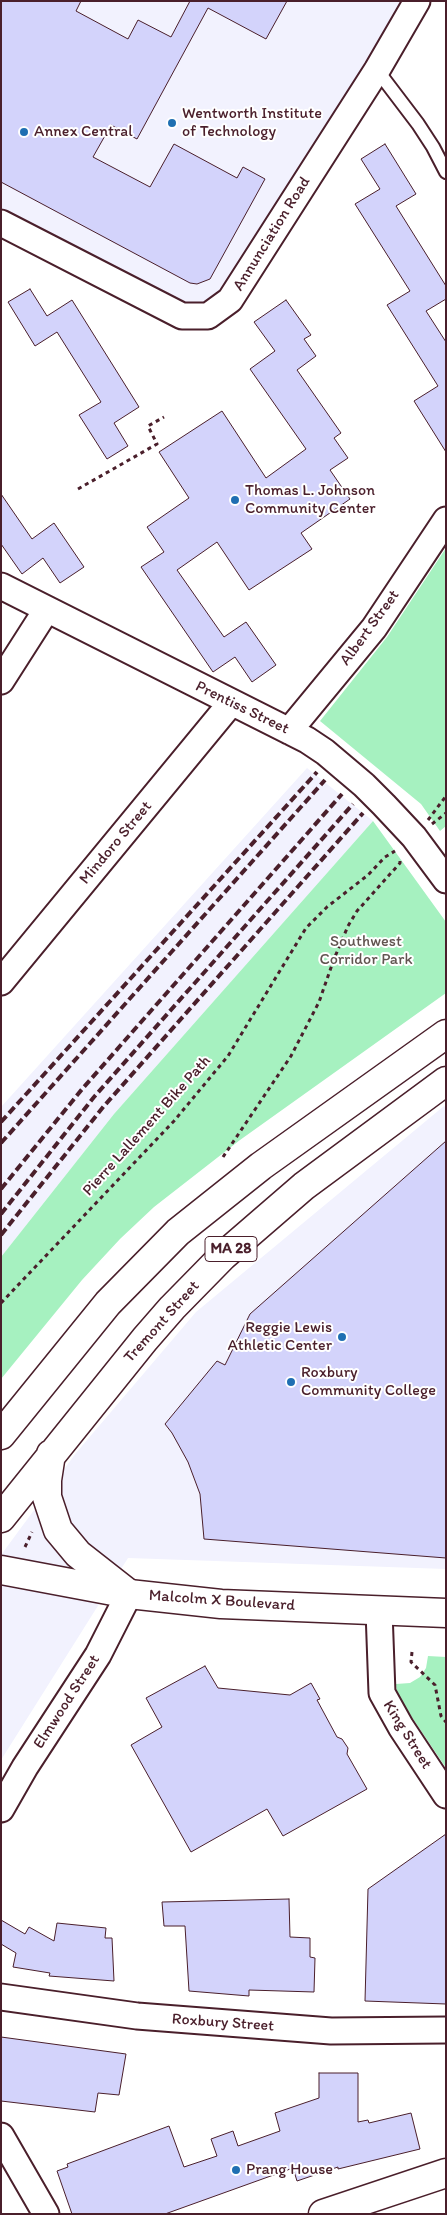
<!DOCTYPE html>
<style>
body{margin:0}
#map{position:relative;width:447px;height:2215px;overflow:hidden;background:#fff;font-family:Itim,sans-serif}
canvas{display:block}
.frame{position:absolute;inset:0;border:2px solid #4a1f2b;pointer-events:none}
</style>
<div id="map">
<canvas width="447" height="2215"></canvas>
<div class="frame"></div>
</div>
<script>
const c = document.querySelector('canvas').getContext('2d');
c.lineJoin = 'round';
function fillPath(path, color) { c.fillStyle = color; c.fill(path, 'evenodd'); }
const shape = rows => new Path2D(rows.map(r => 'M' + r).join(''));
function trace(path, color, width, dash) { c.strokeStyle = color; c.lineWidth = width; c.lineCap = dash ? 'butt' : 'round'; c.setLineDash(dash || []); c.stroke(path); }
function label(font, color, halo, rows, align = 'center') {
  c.font = font + ' Itim,sans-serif'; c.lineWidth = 4; c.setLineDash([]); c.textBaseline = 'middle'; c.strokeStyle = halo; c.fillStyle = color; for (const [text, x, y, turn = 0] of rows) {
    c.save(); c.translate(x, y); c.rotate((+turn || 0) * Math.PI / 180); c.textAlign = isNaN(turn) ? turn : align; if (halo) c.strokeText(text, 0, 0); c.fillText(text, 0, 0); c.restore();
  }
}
const built = shape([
 [1,1,417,1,208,316,1,223],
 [307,768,373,821,114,1114,1,1257,1,1107],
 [444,1106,446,1108,446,1569,128,1558,1,1760,1,1555,76,1453,196,1312]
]);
const green = shape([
 [446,548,446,826,440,831,421,804,320,721,387,637],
 [373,821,446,922,446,993,240,1140,154,1207,120,1239,82,1280,1,1379,1,1257,114,1114],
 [428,1656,446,1657,446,1768,397,1695,396,1684,410,1683,420,1677,426,1668]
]);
const building = shape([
 [1,1,81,1,76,11,128,39,138,20,171,37,190,1,287,1,266,39,208,8,137,139,111,125,93,157,150,187,174,144,237,178,243,167,265,179,210,279,197,284,190,283,1,182,1,1],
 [385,144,416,194,396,206,446,286,446,299,426,311,446,342,446,452,414,401,438,386,387,305,410,291,355,204,380,189,361,159,385,144],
 [30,289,47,316,72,300,139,407,114,423,128,446,107,459,79,415,101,402,57,332,35,346,8,302,30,289],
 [286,300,311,335,304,339,316,356,297,370,341,433,334,438,348,458,330,470,350,499,301,533,312,549,249,590,217,542,177,570,224,637,246,622,276,665,252,682,235,657,213,672,141,567,164,552,147,527,189,498,159,452,222,411,266,478,306,449,250,369,275,351,254,322,286,300],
 [1,494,32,539,54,523,84,567,60,583,43,558,22,574,1,544,1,494],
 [446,1141,446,1558,204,1539,200,1494,188,1462,172,1433,165,1424,217,1361,225,1365,250,1314,446,1141],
 [205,1666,218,1688,290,1695,311,1683,320,1699,317,1700,337,1737,342,1739,348,1748,347,1754,367,1789,283,1836,267,1809,191,1852,131,1745,162,1727,146,1698,205,1666],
 [446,1834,446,2004,365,2001,368,1889,446,1834],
 [289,1899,290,1937,310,1938,310,1957,315,1958,314,1992,249,1990,249,1996,189,1991,185,1926,164,1926,162,1902,289,1899],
 [1,1920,25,1934,29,1927,54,1941,57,1923,106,1928,105,1938,112,1938,114,1981,49,1976,50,1973,13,1967,16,1953,1,1944,1,1920],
 [1,2037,126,2054,119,2095,98,2093,95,2112,1,2101,1,2037],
 [319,2073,358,2073,358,2122,368,2120,369,2123,411,2113,420,2149,338,2169,338,2167,297,2181,293,2168,165,2214,72,2214,57,2171,68,2167,67,2164,169,2126,184,2167,217,2156,211,2139,233,2131,238,2146,280,2131,275,2113,319,2098,319,2073]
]);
const path = shape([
 [78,489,157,444,148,426,164,417],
 [428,820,446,796],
 [432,824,446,813],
 [223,1157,291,1056,319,1002,334,959,348,926,357,911,400,863,400,859],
 [1,1303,174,1121,228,1056,306,928,327,907,368,875,385,857,395,851],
 [25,1547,32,1532],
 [412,1652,411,1662,435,1685,441,1716,446,1722]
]);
const lane = shape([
 [377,70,418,124,433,147,446,172]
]);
const street = shape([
 [1,223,182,316,208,316,230,300,377,70,417,1],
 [1,586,307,740,325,752,364,785,384,805,414,837,446,880],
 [1,681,47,609],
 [289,731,374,628,446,520],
 [1,982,231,703],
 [379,1611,382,1693,401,1727,446,1795],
 [1,1809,25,1767,98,1655,129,1594],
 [1,1997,137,2016,331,2031,446,2030],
 [1,2136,46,2214]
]);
const secondary = shape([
 [1,1570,129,1594,221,1604,446,1613],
 [323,2214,446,2173]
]);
const primary = shape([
 [1,1435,108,1303,178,1232,261,1166,446,1034],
 [51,1454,47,1480,47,1497,58,1530,78,1554,129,1594],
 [1,1518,145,1339,172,1308,223,1256,304,1186,446,1081]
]);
const rail = shape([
 [1,1122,317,772],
 [1,1143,325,780],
 [1,1189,83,1088,342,794],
 [1,1214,94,1097,353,804],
 [1,1235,104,1106,363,813]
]);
const markers = [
 [172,123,5,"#1f6fb2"],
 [24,132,5,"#1f6fb2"],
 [235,500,5,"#1f6fb2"],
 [342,1337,5,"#1f6fb2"],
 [291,1382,5,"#1f6fb2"],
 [236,2170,5,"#1f6fb2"]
];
const shields = [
 [231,1249,52]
];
const shieldNames = [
 ["MA 28",231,1249]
];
const poiNames = [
 ["Wentworth Institute",182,114],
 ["of Technology",182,132],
 ["Annex Central",34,132],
 ["Thomas L. Johnson",245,491],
 ["Community Center",245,509],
 ["Reggie Lewis",332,1328,"right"],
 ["Athletic Center",332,1346,"right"],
 ["Roxbury",301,1373],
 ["Community College",301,1391],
 ["Prang House",246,2170]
];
const streetNames = [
 ["Annunciation Road",272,234,-58],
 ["Albert Street",370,628,-54],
 ["Prentiss Street",242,708,26],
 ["Mindoro Street",116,843,-50],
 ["Pierre Lallement Bike Path",147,1126,-48],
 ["Tremont Street",162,1322,-48],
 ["Malcolm X Boulevard",222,1601,4],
 ["Elmwood Street",67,1702,-57],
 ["King Street",407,1735,58],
 ["Roxbury Street",223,2023,4]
];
const parkNames = [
 ["Southwest",366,942],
 ["Corridor Park",366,960]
];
fillPath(built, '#f2f2fe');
fillPath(green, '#a6f1c0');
fillPath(building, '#d3d3fb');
trace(building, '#4a1f2b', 1);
trace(lane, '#4a1f2b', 16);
trace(street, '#4a1f2b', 29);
trace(secondary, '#4a1f2b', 31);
trace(primary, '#4a1f2b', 31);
trace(path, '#4a1f2b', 3, [4, 4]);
trace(lane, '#fff', 12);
trace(street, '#fff', 25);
trace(secondary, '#fff', 28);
trace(primary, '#fff', 28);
trace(rail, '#4a1f2b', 4, [8, 4]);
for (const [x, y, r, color] of markers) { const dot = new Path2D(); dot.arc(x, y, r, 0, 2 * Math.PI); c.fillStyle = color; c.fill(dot); trace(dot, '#fff', 2); }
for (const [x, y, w] of shields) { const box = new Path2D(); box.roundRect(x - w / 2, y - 12.5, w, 25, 4); c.fillStyle = '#fff'; c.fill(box); trace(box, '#4a1f2b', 1); }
label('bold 15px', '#4a1f2b', null, shieldNames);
label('16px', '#4a1f2b', '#fff', poiNames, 'left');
label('16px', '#4a1f2b', '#fff', streetNames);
label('16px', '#615450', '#fff', parkNames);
</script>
